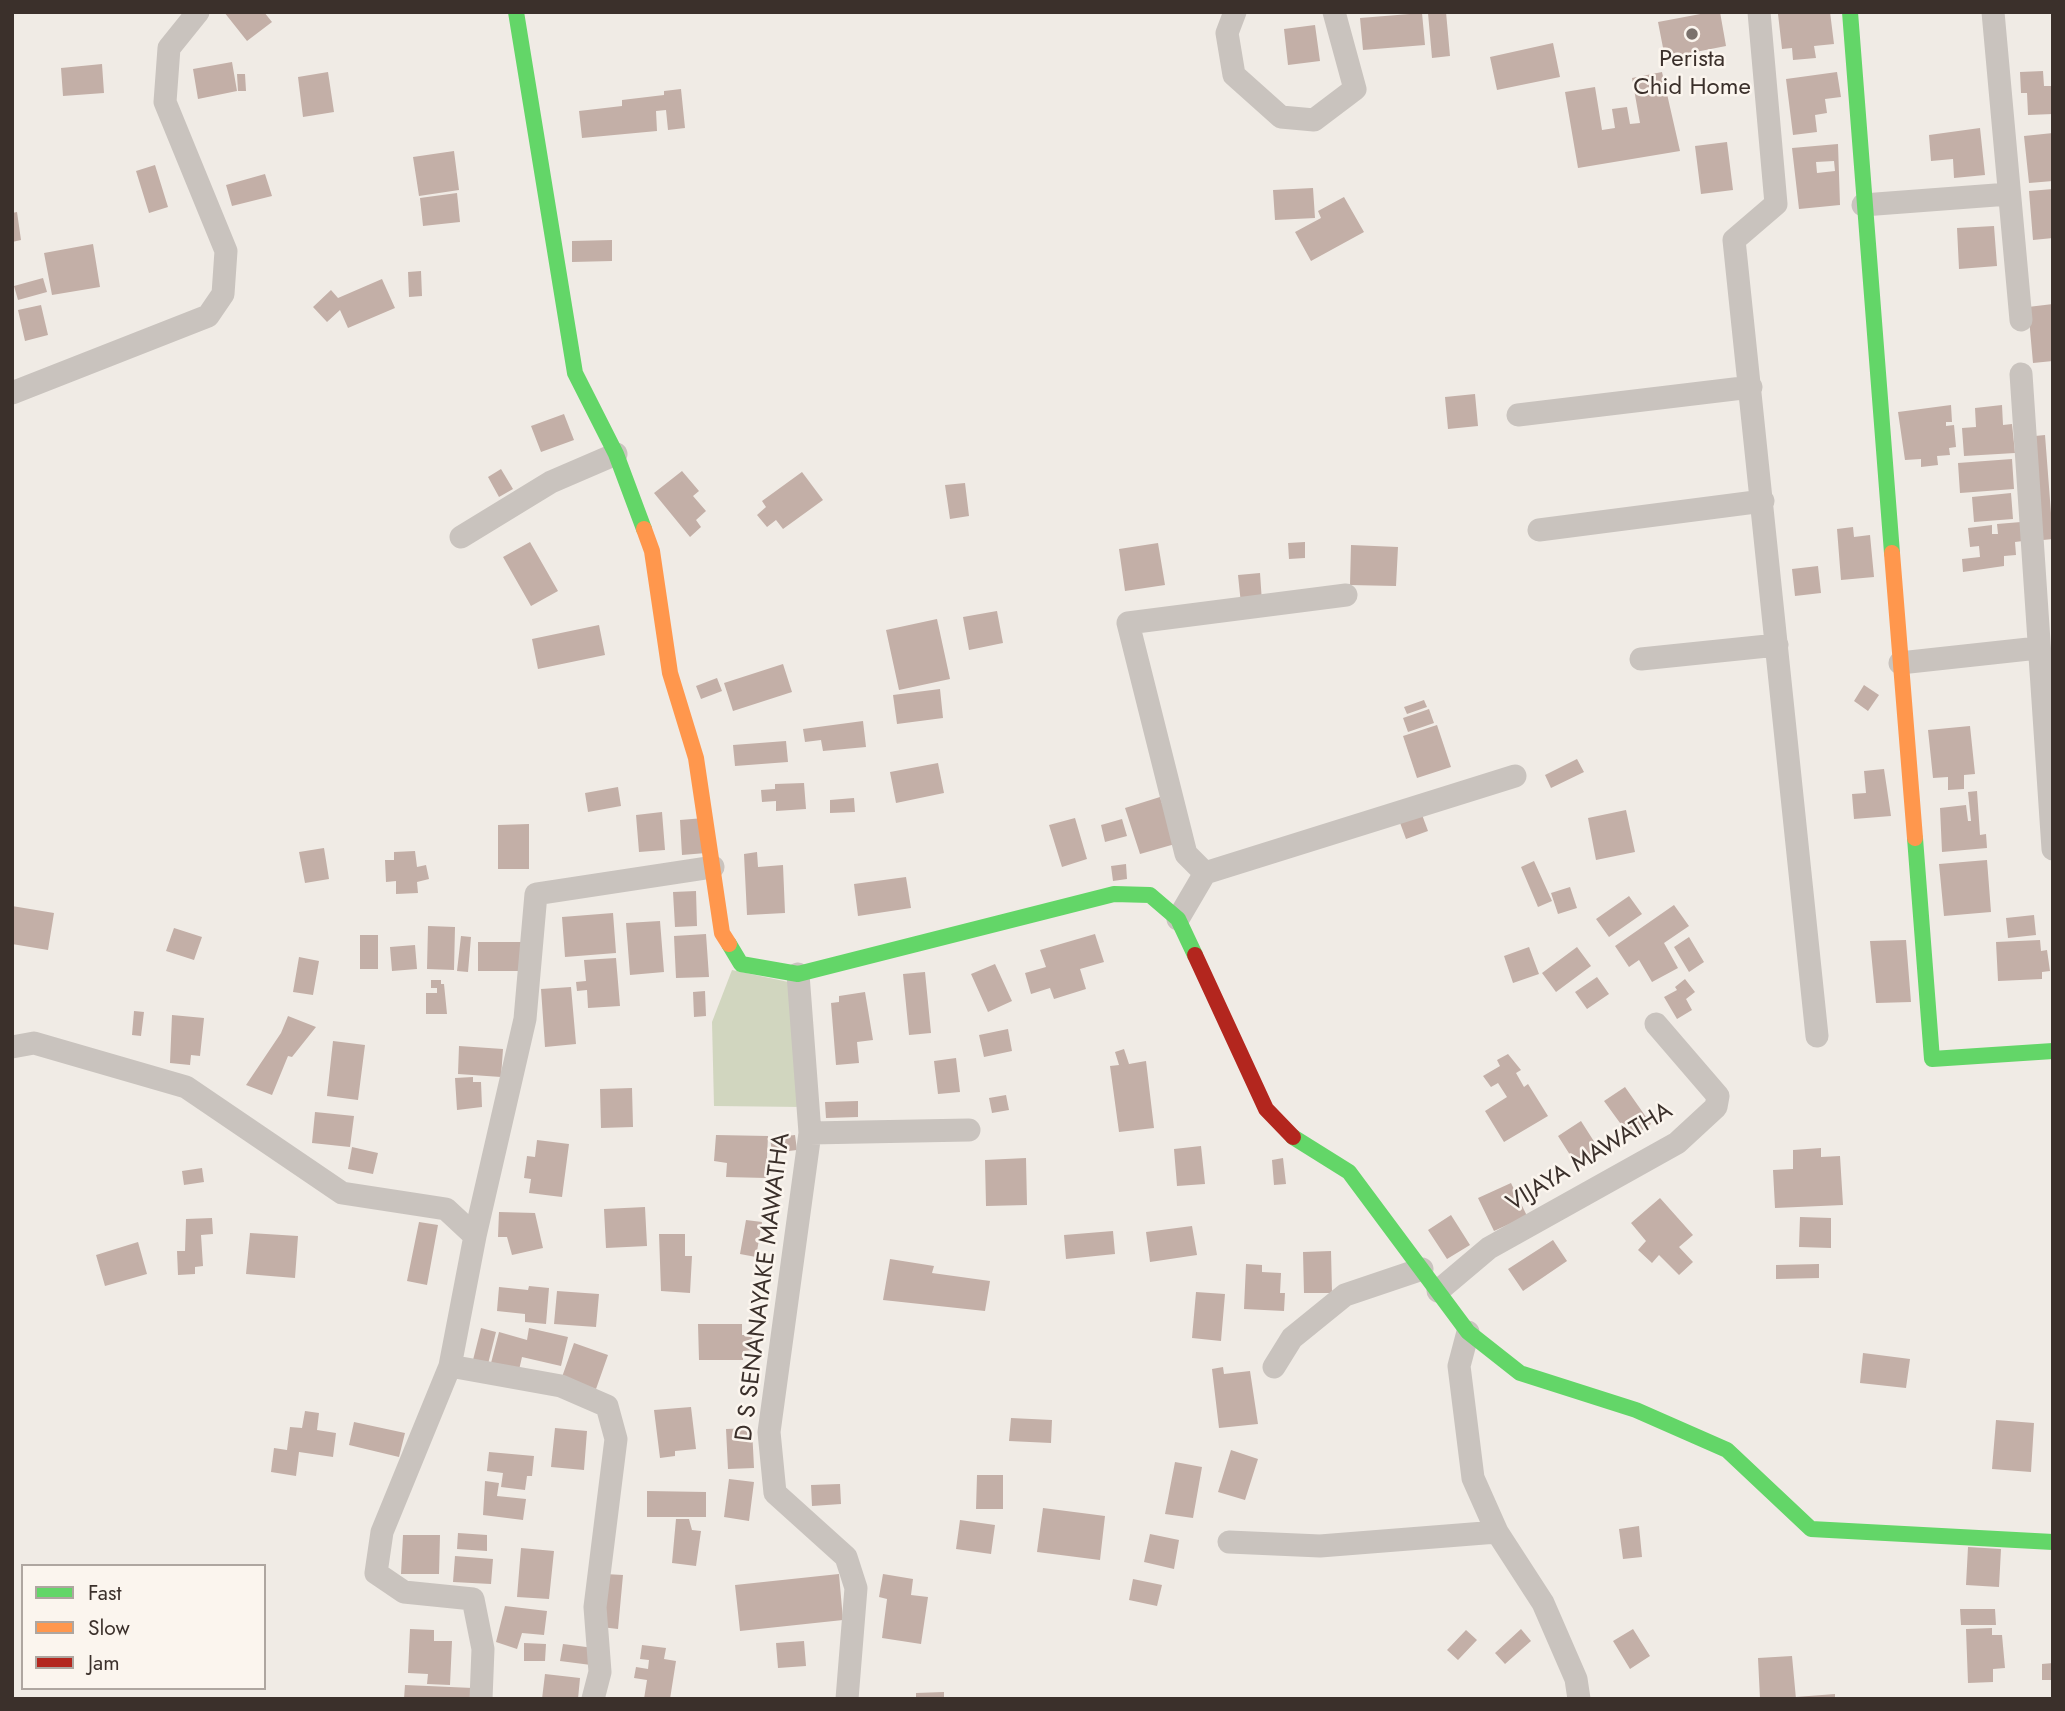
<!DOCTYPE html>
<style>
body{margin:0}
#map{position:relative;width:2065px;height:1711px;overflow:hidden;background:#f0ebe5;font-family:Jost,sans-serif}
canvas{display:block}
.frame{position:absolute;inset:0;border:14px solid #3b302b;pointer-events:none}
.legend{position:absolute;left:21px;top:1564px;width:245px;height:126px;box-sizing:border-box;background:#fbf5ee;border:2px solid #aea6a0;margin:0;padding:9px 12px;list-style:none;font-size:21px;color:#3b302b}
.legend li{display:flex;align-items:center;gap:14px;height:35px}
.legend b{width:35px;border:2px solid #aea6a0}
</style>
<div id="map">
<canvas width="2065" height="1711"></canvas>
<div class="frame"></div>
<ul class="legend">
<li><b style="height:9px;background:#63d668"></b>Fast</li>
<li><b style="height:9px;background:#ff974d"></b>Slow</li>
<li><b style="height:9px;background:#b3261e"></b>Jam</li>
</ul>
</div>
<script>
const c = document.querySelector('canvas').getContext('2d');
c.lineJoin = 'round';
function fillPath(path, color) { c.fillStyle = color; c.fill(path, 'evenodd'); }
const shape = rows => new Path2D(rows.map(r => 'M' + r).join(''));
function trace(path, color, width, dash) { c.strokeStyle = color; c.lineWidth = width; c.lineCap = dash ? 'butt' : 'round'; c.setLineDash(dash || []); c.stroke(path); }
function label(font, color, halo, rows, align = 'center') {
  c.font = font + ' Jost,sans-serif'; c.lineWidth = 5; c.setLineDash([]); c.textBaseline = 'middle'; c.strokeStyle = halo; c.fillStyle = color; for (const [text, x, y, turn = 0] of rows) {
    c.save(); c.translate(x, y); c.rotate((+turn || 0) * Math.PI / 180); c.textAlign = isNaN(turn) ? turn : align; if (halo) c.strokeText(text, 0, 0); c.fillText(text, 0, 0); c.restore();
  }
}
const green = shape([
 [732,970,793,983,803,1107,714,1106,712,1022]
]);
const building = shape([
 [224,12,264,12,272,22,247,41],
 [1446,12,1450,56,1432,58,1428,13],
 [1711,12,1720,12,1726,46,1665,58,1658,22],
 [1797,12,1830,12,1834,44,1814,46,1816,58,1793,60,1792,48,1782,49,1778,14],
 [1422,13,1425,45,1363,50,1360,18],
 [1315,25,1320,61,1288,65,1284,29],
 [1553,43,1560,77,1497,90,1490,57],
 [232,62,237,91,198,99,193,69],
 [102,64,104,93,63,96,61,68],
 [2043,71,2044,86,2053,86,2053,114,2028,115,2027,93,2021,93,2020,72],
 [328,72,334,112,303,117,298,77],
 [1662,72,1680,151,1578,168,1565,92,1595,87,1602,130,1615,128,1612,109,1627,107,1630,124,1640,123,1632,78],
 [1837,72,1841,97,1825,99,1827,113,1815,115,1817,132,1793,135,1786,79],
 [237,74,245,74,246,91,238,91],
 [681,89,685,128,668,130,666,110,656,111,657,131,582,138,579,111,622,106,622,100,664,95,664,91],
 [1980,128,1985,175,1954,178,1953,159,1931,161,1929,135],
 [2053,133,2053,181,2029,183,2024,136],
 [1727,142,1733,190,1701,194,1695,146],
 [1838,144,1840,205,1799,209,1792,148],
 [1834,161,1835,171,1817,173,1816,162],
 [454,151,459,190,419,196,413,157],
 [155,165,168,207,149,213,136,171],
 [265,174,272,196,232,206,226,185],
 [1313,188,1315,218,1275,220,1273,190],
 [2053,189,2053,238,2033,240,2029,191],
 [457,193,460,222,423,226,420,198],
 [1344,197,1364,232,1311,261,1295,232,1321,218,1318,211],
 [17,212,21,240,12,242,12,213],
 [1994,226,1997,266,1959,269,1957,228],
 [612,240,612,261,572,262,572,241],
 [93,244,100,287,52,295,44,253],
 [421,271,422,296,409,297,408,272],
 [43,278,47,292,18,300,14,286],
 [382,279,395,308,348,328,340,310,327,322,313,307,331,290,338,298],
 [2053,304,2053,361,2033,363,2028,307],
 [41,305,48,335,25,341,18,310],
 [1475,394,1478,426,1448,429,1445,397],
 [1951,405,1952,422,1946,422,1946,426,1954,425,1956,447,1949,448,1950,455,1937,456,1938,465,1921,467,1921,459,1905,460,1898,412],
 [2002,405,2003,425,2012,424,2015,453,1964,456,1962,428,1976,427,1975,408],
 [564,414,574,440,541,452,531,426],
 [2045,435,2053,539,2043,540,2035,436],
 [2012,459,2014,489,1960,493,1958,463],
 [501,469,513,489,499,497,488,477],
 [682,471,699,491,693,496,706,511,696,520,701,527,690,537,654,493],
 [802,472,823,500,783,529,776,520,767,527,757,515,766,507,762,501],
 [965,483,969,516,950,519,945,485],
 [2011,493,2013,519,1974,522,1972,497],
 [2021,522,2023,541,2015,542,2016,555,2004,556,2004,566,1963,572,1962,559,1980,557,1979,546,1970,547,1968,528,1992,525,1992,534,1998,534,1997,524],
 [1853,527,1854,537,1870,535,1874,577,1841,580,1837,529],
 [530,542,558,591,531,606,503,557],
 [1305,542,1305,558,1289,559,1288,543],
 [1158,543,1165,585,1125,591,1119,549],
 [1351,545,1398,547,1396,586,1350,585],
 [1818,566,1821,593,1795,596,1792,569],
 [1260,573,1262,602,1241,604,1238,575],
 [997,611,1003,643,969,650,963,617],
 [937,619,950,679,899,690,886,630],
 [599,625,605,655,538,669,532,639],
 [783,664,792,692,733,711,724,683],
 [717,678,722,691,701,699,696,686],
 [1864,685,1879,695,1868,711,1854,701],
 [940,689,943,718,897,724,893,695],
 [1424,700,1427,707,1407,714,1404,707],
 [1429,709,1434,723,1408,732,1403,718],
 [863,721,866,747,823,751,821,740,805,742,803,729],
 [1437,725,1451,767,1417,778,1403,736],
 [1970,726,1975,774,1964,775,1964,789,1948,790,1948,777,1933,778,1928,730],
 [786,741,788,762,735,766,733,745],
 [1577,759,1584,772,1551,788,1545,775],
 [938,763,944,793,896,803,890,772],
 [1884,769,1891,816,1854,819,1852,794,1866,793,1864,771],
 [804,783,806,809,776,811,776,801,762,802,761,790,775,789,775,784],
 [618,787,621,806,588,812,585,793],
 [1977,791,1980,835,1986,834,1987,848,1942,852,1940,808,1966,805,1968,821,1971,821,1968,792],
 [1160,797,1175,844,1140,854,1125,808],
 [854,798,855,812,830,813,830,800],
 [1626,810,1635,852,1596,860,1588,818],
 [662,812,665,850,639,852,636,815],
 [1421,812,1428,831,1406,839,1399,820],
 [704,818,706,853,682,855,680,820],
 [1075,818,1087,859,1062,867,1049,825],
 [1122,819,1127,836,1105,842,1101,825],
 [529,824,529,869,498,869,498,825],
 [324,848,329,879,305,883,299,852],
 [415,851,417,867,426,865,429,879,417,882,418,893,396,894,396,881,386,882,385,860,394,860,394,852],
 [757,852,758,867,783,865,785,913,747,915,744,854],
 [1987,860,1991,912,1944,916,1939,864],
 [1534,861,1552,901,1538,907,1521,867],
 [1126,864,1127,879,1113,881,1111,866],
 [906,877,911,908,858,916,854,884],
 [1570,887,1577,908,1558,914,1551,893],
 [696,891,697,926,675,927,673,892],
 [1629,896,1642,914,1609,937,1596,919],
 [1674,905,1689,926,1664,943,1678,968,1652,982,1639,960,1629,967,1615,946],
 [12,906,54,913,48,950,12,944],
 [613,913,616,953,565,957,562,917],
 [2034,915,2036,935,2008,938,2006,918],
 [660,921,664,972,630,975,626,923],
 [428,926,455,927,454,970,427,969],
 [174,928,202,937,194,960,166,951],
 [706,934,709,977,676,978,674,936],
 [1095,934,1104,962,1080,969,1086,989,1054,999,1050,988,1031,994,1025,973,1046,967,1040,950],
 [360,935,378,935,378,969,360,969],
 [461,936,471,937,468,972,457,971],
 [1689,937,1704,962,1689,972,1674,947],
 [1906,940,1911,1002,1876,1003,1870,941],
 [2040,940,2041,951,2047,950,2050,971,2042,972,2042,979,1998,981,1996,942],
 [478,942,523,942,523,971,478,971],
 [415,945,417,969,392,971,390,947],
 [1529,947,1539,974,1513,983,1504,956],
 [1577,947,1591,966,1556,992,1542,973],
 [299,957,319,961,313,995,293,992],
 [616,958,620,1006,588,1008,587,990,577,991,576,982,586,981,584,960],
 [995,964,1012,1001,988,1012,971,974],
 [925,972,931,1033,909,1035,903,974],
 [1597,977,1609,994,1587,1009,1575,992],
 [1685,979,1695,992,1686,999,1692,1010,1677,1019,1664,997,1677,990,1675,987],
 [431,980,441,980,441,984,444,984,447,1014,426,1014,426,993,437,993,437,988,431,988],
 [571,987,576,1044,545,1047,541,989],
 [705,991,706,1016,694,1017,693,992],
 [865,992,873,1040,857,1042,859,1063,836,1065,831,1003,839,1002,839,996],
 [134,1011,144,1012,141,1036,132,1035],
 [172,1015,204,1018,200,1056,191,1055,190,1065,170,1063],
 [288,1016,316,1027,292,1057,288,1056,272,1095,246,1085,281,1033],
 [1008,1029,1012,1051,984,1057,979,1035],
 [333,1041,365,1045,358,1100,327,1096],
 [459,1046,503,1049,501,1077,458,1074],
 [1124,1049,1129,1064,1146,1061,1154,1128,1119,1132,1110,1066,1119,1065,1115,1052],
 [1508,1054,1521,1070,1516,1073,1524,1087,1528,1084,1548,1116,1504,1142,1485,1111,1507,1097,1498,1083,1491,1087,1483,1076,1500,1066,1497,1060],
 [956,1058,960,1092,938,1094,934,1061],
 [473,1077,473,1082,481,1082,482,1107,457,1110,455,1078],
 [1625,1087,1651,1124,1631,1138,1604,1101],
 [632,1088,633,1127,601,1128,600,1089],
 [1006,1095,1009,1110,992,1113,989,1098],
 [858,1101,858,1117,826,1118,825,1102],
 [315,1112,354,1116,350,1147,312,1143],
 [1581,1121,1602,1154,1579,1169,1558,1136],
 [716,1135,768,1136,766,1178,726,1177,727,1163,714,1161],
 [795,1135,797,1150,772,1153,770,1138],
 [537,1140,569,1144,562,1197,529,1193,531,1179,524,1178,527,1156,535,1157],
 [1201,1146,1205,1184,1177,1186,1174,1149],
 [352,1147,378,1153,373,1174,348,1169],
 [1821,1148,1821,1157,1840,1156,1843,1205,1775,1208,1773,1170,1793,1169,1793,1150],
 [1026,1158,1027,1205,986,1206,985,1160],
 [1283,1158,1286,1184,1274,1185,1272,1160],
 [202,1168,204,1182,184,1185,182,1171],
 [1511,1183,1527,1216,1494,1231,1478,1198],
 [1660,1198,1693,1235,1679,1247,1693,1262,1679,1275,1659,1255,1652,1263,1638,1250,1646,1241,1631,1223],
 [645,1207,647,1246,606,1248,604,1209],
 [499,1212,535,1213,543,1248,512,1255,507,1237,498,1237],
 [1451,1215,1470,1245,1447,1259,1428,1230],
 [1800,1217,1831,1218,1831,1248,1799,1247],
 [212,1218,213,1234,201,1235,203,1266,195,1267,195,1274,178,1275,177,1251,185,1251,186,1219],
 [746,1220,762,1222,756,1257,740,1254],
 [419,1222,438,1225,427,1285,407,1281],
 [1192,1226,1197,1255,1150,1262,1146,1232],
 [1113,1231,1115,1254,1066,1259,1064,1235],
 [250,1233,298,1236,295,1278,246,1274],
 [659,1234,685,1234,685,1256,692,1256,690,1293,661,1291],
 [1553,1240,1567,1261,1523,1291,1508,1269],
 [138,1242,147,1274,105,1286,96,1255],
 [1331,1251,1332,1293,1304,1293,1303,1252],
 [890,1259,934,1266,932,1273,990,1281,985,1311,883,1300],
 [1246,1264,1262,1265,1262,1272,1281,1273,1280,1293,1285,1293,1284,1311,1244,1309],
 [1819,1264,1819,1278,1776,1279,1776,1265],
 [529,1286,549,1288,546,1324,525,1322,525,1314,497,1311,499,1287,528,1290],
 [557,1291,599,1294,596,1327,554,1324],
 [1196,1292,1225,1294,1221,1341,1192,1338],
 [698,1324,742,1324,742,1335,752,1335,753,1350,743,1351,743,1360,699,1360],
 [481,1328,496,1332,487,1368,472,1364],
 [529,1328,568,1337,561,1366,522,1357,519,1370,491,1363,499,1332,527,1340],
 [574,1343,608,1355,596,1389,562,1377],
 [1863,1353,1910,1359,1906,1388,1860,1383],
 [1223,1367,1224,1374,1250,1371,1258,1424,1219,1428,1212,1369],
 [691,1407,696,1449,675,1451,675,1456,660,1458,654,1410],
 [305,1411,319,1413,317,1430,336,1433,333,1457,299,1452,296,1476,271,1472,274,1448,287,1450,290,1427,302,1428],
 [1011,1418,1052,1420,1051,1443,1009,1441],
 [1996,1420,2034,1423,2031,1472,1992,1469],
 [354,1422,405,1433,399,1457,349,1445],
 [555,1428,587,1431,584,1470,551,1467],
 [752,1428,754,1468,728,1469,726,1429],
 [1231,1450,1258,1459,1245,1500,1218,1492],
 [489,1452,534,1456,532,1476,527,1476,525,1490,501,1487,503,1473,487,1471],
 [1175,1462,1202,1467,1193,1518,1165,1514],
 [977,1475,1003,1475,1003,1509,976,1509],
 [729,1479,754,1482,749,1521,724,1517],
 [485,1481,499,1483,497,1496,526,1499,523,1520,483,1515],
 [840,1484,841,1504,812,1506,811,1485],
 [647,1491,706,1492,706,1517,647,1517],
 [1043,1508,1105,1516,1100,1560,1037,1552],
 [676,1519,689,1519,692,1530,701,1531,696,1566,672,1563],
 [960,1520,995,1525,991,1554,956,1549],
 [1639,1526,1642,1557,1623,1559,1619,1529],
 [458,1533,487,1535,487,1551,457,1549],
 [1150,1534,1179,1540,1174,1569,1144,1562],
 [403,1535,440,1535,439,1574,401,1574],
 [1968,1547,2001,1549,1999,1587,1966,1585],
 [521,1548,554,1551,549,1599,517,1597],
 [455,1556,493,1559,491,1584,453,1582],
 [605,1574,623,1575,618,1629,601,1627],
 [839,1574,843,1620,740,1631,735,1585],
 [883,1574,913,1579,911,1595,928,1597,921,1644,882,1638,887,1599,879,1597],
 [1133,1579,1162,1585,1157,1606,1129,1600],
 [505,1606,547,1611,544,1635,522,1633,517,1649,496,1642],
 [1960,1609,1995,1609,1996,1625,1961,1625],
 [1992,1628,1992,1635,2002,1635,2005,1668,1993,1669,1993,1682,1968,1683,1966,1629],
 [410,1629,434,1630,434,1641,452,1641,450,1685,427,1684,428,1674,408,1673],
 [1521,1629,1531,1641,1505,1664,1495,1653],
 [1633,1629,1650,1656,1630,1669,1613,1641],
 [1466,1630,1477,1640,1458,1660,1447,1650],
 [804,1641,806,1666,778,1668,776,1643],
 [524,1643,546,1644,545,1661,524,1661],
 [563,1644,594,1648,591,1665,560,1661],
 [642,1645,666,1648,664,1659,676,1661,670,1699,644,1699,647,1680,634,1678,636,1667,648,1669,649,1660,640,1659],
 [1792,1656,1796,1699,1760,1699,1758,1658],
 [2053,1663,2053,1680,2042,1680,2042,1664],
 [545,1674,580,1678,578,1699,542,1699],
 [405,1685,473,1688,472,1699,404,1699],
 [944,1692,944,1699,916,1699,916,1693],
 [1835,1694,1835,1699,1796,1699,1796,1697]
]);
const street = shape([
 [1235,12,1227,33,1234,75,1281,117,1314,120,1355,89,1334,12],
 [1759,12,1776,204,1734,240,1817,1036],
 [1993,12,2021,320],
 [1863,205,2009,194],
 [2021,374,2053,849],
 [12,393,208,316,223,294,226,251,165,102,169,48,198,12],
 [1518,415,1751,387],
 [1539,530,1763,501],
 [461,537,551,482,616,454],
 [1641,659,1777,645],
 [1900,663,2038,648],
 [1205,873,1186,854,1128,623,1346,595],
 [1205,873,1515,776],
 [1178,919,1205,873],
 [798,974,810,1133,769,1432,775,1493,846,1557,856,1588,847,1699],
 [12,1047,34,1043,186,1087,342,1193,446,1209,475,1236],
 [810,1133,969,1130],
 [1438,1291,1489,1248,1677,1143,1716,1107,1718,1096,1656,1024],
 [1468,1332,1459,1366,1473,1478,1497,1532,1543,1603,1576,1679,1579,1699],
 [450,1366,561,1386,607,1406,616,1439,595,1607,600,1672,593,1699],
 [1274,1367,1292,1338,1345,1295,1422,1269],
 [1229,1542,1320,1546,1497,1532],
 [481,1699,483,1649,473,1599,404,1592,376,1573,382,1532,450,1366,475,1236,525,1019,536,894,713,867]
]);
const fast = shape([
 [516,12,575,373,616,454,644,529],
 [1850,12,1892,553],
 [1915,838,1932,1059,2053,1051],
 [729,944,741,964,798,974,1114,894,1150,895,1178,919,1195,955],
 [1293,1137,1349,1172,1468,1332,1520,1373,1636,1410,1727,1450,1811,1529,2053,1542]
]);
const slow = shape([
 [644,529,652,551,670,673,696,758,722,933,729,944],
 [1892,553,1915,838]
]);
const jam = shape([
 [1195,955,1266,1109,1293,1137]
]);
const markers = [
 [1692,34,7,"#7a716c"]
];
const poiNames = [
 ["Perista",1692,60],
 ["Chid Home",1692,88]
];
const streetNames = [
 ["VIJAYA MAWATHA",1590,1158,-31],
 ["D S SENANAYAKE MAWATHA",764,1287,-83]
];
fillPath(green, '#d1d6bf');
fillPath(building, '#c3afa7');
trace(street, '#c9c3be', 23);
trace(fast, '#63d668', 16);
trace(slow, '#ff974d', 16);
trace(jam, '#b3261e', 16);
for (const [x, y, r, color] of markers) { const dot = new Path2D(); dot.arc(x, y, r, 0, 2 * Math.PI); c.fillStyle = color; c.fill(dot); trace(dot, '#fbf5ee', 2.5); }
label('24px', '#3b302b', '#fbf5ee', poiNames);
label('24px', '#3b302b', '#fbf5ee', streetNames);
</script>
